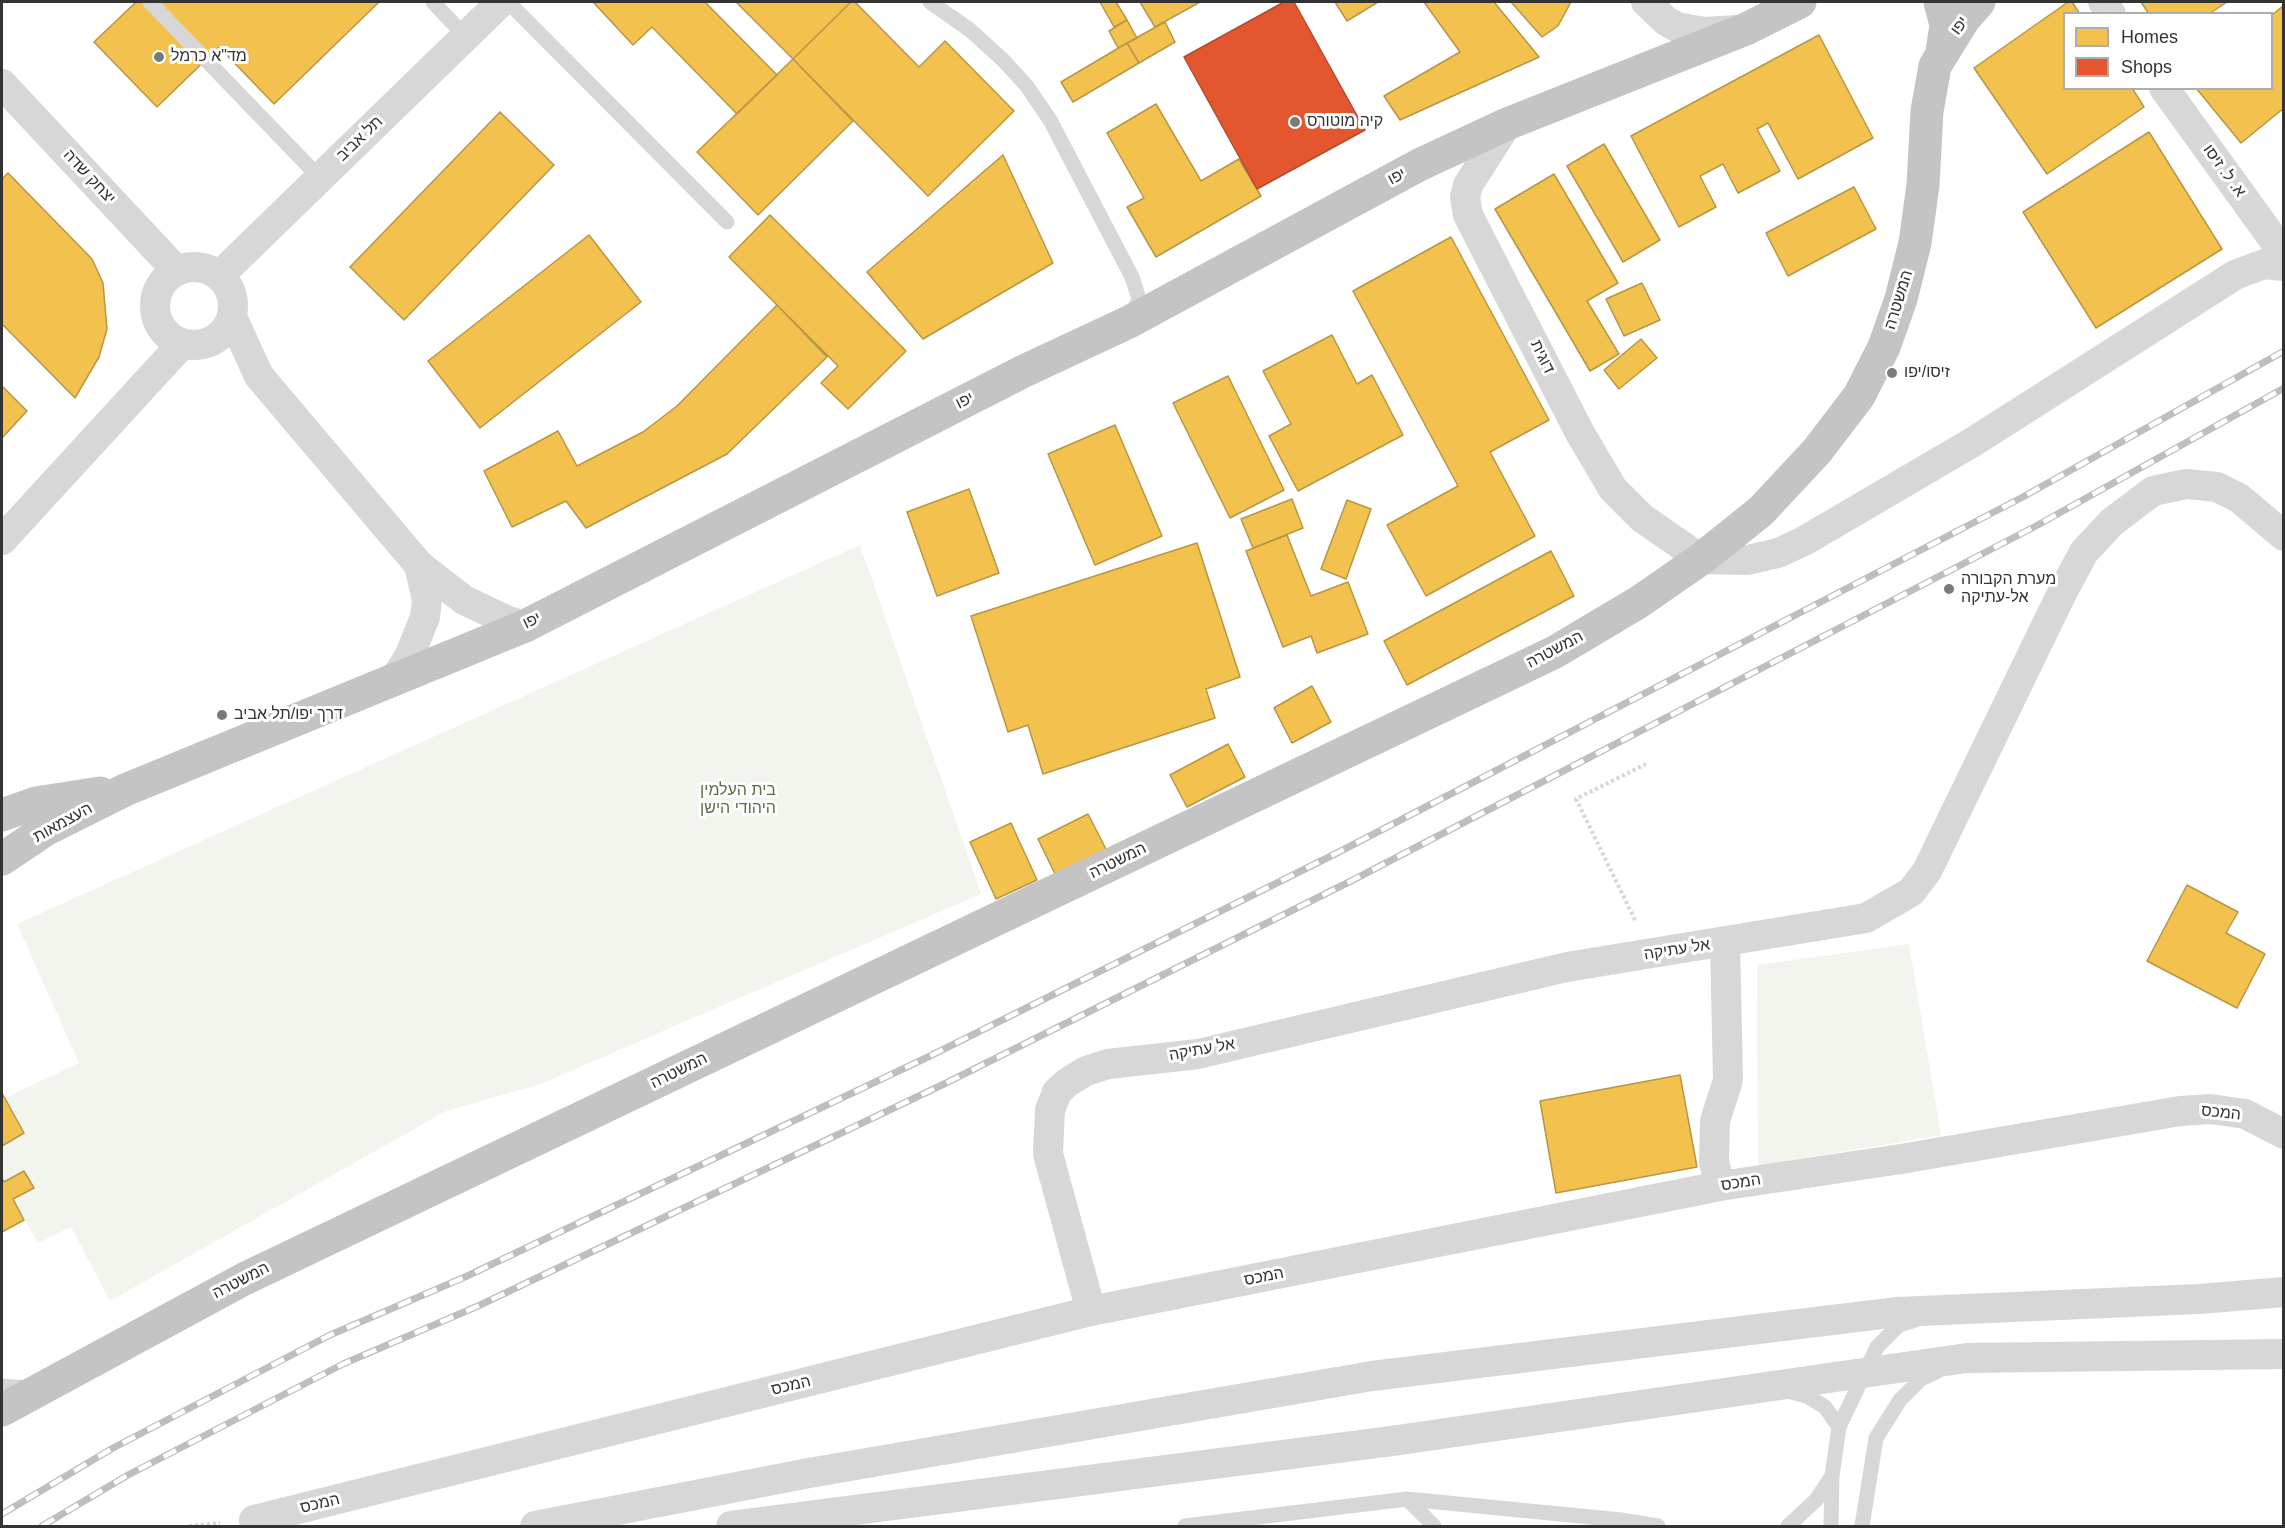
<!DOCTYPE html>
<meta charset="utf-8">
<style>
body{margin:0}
#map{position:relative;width:2285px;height:1528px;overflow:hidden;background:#fff;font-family:Helvetica,sans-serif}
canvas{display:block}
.frame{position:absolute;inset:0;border:3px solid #333;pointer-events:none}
.legend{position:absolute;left:2063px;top:12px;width:210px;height:78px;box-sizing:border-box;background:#fff;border:2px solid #adadad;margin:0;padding:8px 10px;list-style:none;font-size:18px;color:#333}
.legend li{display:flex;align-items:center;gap:12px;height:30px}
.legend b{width:30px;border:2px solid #adadad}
</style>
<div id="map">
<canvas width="2285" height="1528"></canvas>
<div class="frame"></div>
<ul class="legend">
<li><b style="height:16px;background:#f2c14e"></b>Homes</li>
<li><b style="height:16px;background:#e4572e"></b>Shops</li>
</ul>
</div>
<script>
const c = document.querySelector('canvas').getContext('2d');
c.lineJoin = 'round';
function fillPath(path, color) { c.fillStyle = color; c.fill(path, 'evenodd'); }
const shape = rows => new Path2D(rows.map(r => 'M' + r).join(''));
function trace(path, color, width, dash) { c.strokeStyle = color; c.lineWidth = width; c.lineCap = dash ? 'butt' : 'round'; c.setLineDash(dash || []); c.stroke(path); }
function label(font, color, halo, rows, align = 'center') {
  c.font = font + ' Helvetica,"Noto Sans Hebrew",sans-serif'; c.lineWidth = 6; c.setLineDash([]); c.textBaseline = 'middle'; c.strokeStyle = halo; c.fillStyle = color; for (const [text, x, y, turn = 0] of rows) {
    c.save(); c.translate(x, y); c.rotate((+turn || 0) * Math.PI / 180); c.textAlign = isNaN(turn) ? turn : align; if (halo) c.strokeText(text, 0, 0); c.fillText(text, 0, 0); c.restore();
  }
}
const green = shape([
 [860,545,981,894,540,1084,446,1111,110,1301,71,1227,38,1243,13,1199,34,1188,24,1171,4,1182,2,1178,2,1146,24,1133,5,1098,79,1063,17,924],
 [1909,944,1941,1135,1758,1166,1757,965]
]);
const homes = shape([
 [136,2,379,2,274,104,219,47,157,107,94,42,136,2],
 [596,2,705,2,777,75,737,114,652,27,633,45,594,3,596,2],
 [736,2,851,2,793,59,736,2],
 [851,2,855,2,919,67,945,41,1014,111,928,196,793,59,851,2],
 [1100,2,1116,2,1127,20,1114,27,1100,2],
 [1140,2,1200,2,1155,27,1140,2],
 [1335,2,1378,2,1347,21,1335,2],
 [1424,2,1494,2,1539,57,1400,120,1384,96,1460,52,1424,2],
 [1511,2,1571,2,1558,26,1542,37,1511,2],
 [2068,2,2072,2,2080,14,2064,14,2064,88,2132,88,2144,107,2047,174,1974,68,2068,2],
 [2141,2,2227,2,2209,14,2149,14,2141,2],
 [2284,5,2284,108,2241,143,2196,88,2272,88,2272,15,2284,5],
 [1127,20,1137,38,1118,48,1109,31,1127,20],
 [1165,22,1175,42,1139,63,1127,43,1165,22],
 [1819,35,1873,138,1798,179,1768,123,1757,129,1780,171,1738,193,1723,164,1700,176,1716,207,1679,227,1631,136,1819,35],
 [1127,43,1139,63,1073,102,1061,82,1127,43],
 [793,59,853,121,758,215,697,152,793,59],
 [1156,104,1201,181,1239,159,1261,196,1156,257,1127,207,1144,198,1107,133,1156,104],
 [500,112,554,165,404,320,350,267,500,112],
 [2149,132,2222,249,2096,328,2023,212,2149,132],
 [1604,144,1660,240,1623,262,1567,166,1604,144],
 [1003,155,1053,263,923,339,867,272,1003,155],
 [8,173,92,259,103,283,107,329,99,357,75,398,2,324,2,179,8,173],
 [1554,174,1618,283,1587,301,1619,354,1590,371,1495,209,1554,174],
 [1854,187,1876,229,1788,276,1766,233,1854,187],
 [770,215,906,351,848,409,821,383,838,366,729,257,770,215],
 [589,235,641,302,480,428,428,361,589,235],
 [1451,237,1549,420,1490,452,1535,536,1426,596,1387,525,1458,486,1353,291,1451,237],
 [1642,283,1660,320,1624,336,1606,299,1642,283],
 [777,305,827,357,727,454,586,528,566,501,512,527,484,471,558,431,577,466,643,432,677,406,777,305],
 [1332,335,1357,384,1372,375,1403,435,1298,491,1269,436,1291,424,1263,371,1332,335],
 [1641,339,1657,358,1619,389,1604,370,1641,339],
 [1228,376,1284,490,1230,518,1173,403,1228,376],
 [2,386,27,411,2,438,2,386],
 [1115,425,1162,536,1095,565,1048,454,1115,425],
 [969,489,999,573,937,596,907,512,969,489],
 [1292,499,1303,528,1253,548,1241,519,1292,499],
 [1347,500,1371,509,1346,579,1321,569,1347,500],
 [1287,535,1311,596,1348,582,1368,634,1317,653,1311,636,1283,647,1246,551,1287,535],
 [1197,543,1240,677,1206,689,1215,718,1043,774,1028,725,1008,732,971,616,1197,543],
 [1551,551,1574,596,1407,685,1384,641,1551,551],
 [1312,686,1331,722,1292,743,1274,708,1312,686],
 [1228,744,1245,777,1187,807,1170,775,1228,744],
 [1088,814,1107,851,1056,876,1038,839,1088,814],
 [1011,823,1037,880,996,899,970,842,1011,823],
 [2187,885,2238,912,2226,933,2265,954,2237,1008,2147,961,2187,885],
 [1680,1075,1697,1167,1556,1193,1540,1101,1680,1075],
 [2,1093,24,1133,2,1146,2,1093],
 [24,1171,34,1188,13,1199,24,1220,2,1232,2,1178,4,1182,24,1171]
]);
const shops = shape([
 [1284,2,1294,2,1365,130,1257,189,1184,57,1284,2]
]);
const path = shape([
 [1635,920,1576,799,1646,764],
 [189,1526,220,1523]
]);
const lane = shape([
 [150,2,320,178],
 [433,2,465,36],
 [508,2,727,222],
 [930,2,970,30,1003,60,1026,85,1050,120,1132,277,1139,299,1131,317],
 [2,1386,28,1388],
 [1787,1391,1807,1396,1825,1407,1839,1427,1832,1476,1816,1500,1788,1526],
 [1839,1427,1877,1347,1899,1325,1915,1320],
 [1407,1499,1434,1526],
 [1185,1526,1407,1499,1621,1520,1658,1526],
 [1831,1526,1832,1476],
 [1862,1526,1876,1438,1900,1400,1921,1379,1938,1371]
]);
const street = shape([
 [1646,2,1666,21,1677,27,1704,32,1737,30],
 [2103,2,2111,14],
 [2,84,177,271],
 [2164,88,2284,254],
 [1507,124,1468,185,1465,197,1468,215,1580,433,1613,489,1642,518,1701,559,1748,560,1778,553,1804,541,1973,442,2235,275,2264,264,2284,266],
 '155 306a39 39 0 1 1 78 0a39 39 0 1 1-78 0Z',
 [219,276,501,2],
 [232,317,259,376,419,565,464,600,508,621,525,626],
 [2,540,182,344],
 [396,677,409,657,425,617,427,600,419,565],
 [1720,1186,1714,1162,1715,1121,1728,1080,1725,942],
 [1091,1311,1048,1154,1050,1110,1057,1092,1068,1082,1086,1071,1108,1064,1198,1054,1567,967,1866,918,1911,892,1927,871,2061,595,2084,552,2112,522,2153,491,2186,484,2217,487,2239,498,2284,536],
 [254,1520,1091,1311,1720,1186,1901,1159,2180,1111,2211,1109,2245,1114,2284,1134],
 [535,1526,809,1473,1372,1376,1898,1312,2199,1299,2284,1292],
 [731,1526,1392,1441,1967,1358,2284,1354]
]);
const highway = shape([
 [1940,2,1946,25,1942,52],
 [2,815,36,803,100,793],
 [2,859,45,830,125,790,525,626,1024,371,1129,322,1419,165,1507,124,1746,29,1800,2],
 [2,1410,244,1279,1555,652,1639,602,1701,559,1761,511,1817,451,1859,396,1884,347,1901,299,1915,243,1923,185,1927,111,1935,66,1964,19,1979,2]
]);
const rail = shape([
 [2,1514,113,1448,330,1335,465,1277,930,1056,1337,853,2021,498,2284,351],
 [42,1526,128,1475,343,1364,478,1306,944,1084,1351,881,2036,526,2284,388]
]);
const markers = [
 [159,57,6,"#7a7a7a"],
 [1295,122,6,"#7a7a7a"],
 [1892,373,6,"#7a7a7a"],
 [1949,589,6,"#7a7a7a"],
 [222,715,6,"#7a7a7a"]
];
const streetNames = [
 ["יפו",1960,26,-54],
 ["תל אביב",360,139,-44],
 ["א. ל. זיסו",2224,171,54],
 ["יצחק שדה",89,177,47],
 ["יפו",1397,177,-28],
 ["המשטרה",1899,300,-73],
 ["דוגית",1542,357,64],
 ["יפו",965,401,-27],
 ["יפו",532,621,-26],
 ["המשטרה",1555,650,-28],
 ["העצמאות",63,823,-29],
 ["המשטרה",1118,861,-26],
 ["אל עתיקה",1677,950,-9],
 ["אל עתיקה",1202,1050,-10],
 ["המשטרה",679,1071,-26],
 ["המכס",2221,1113,6],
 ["המכס",1741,1183,-9],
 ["המכס",1264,1277,-11],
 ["המשטרה",241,1281,-27],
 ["המכס",791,1386,-14],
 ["המכס",320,1504,-14]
];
const poiNames = [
 ["מד\"א כרמל",171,57],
 ["קיה מוטורס",1307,122],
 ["זיסו/יפו",1904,373],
 ["מערת הקבורה",1961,580],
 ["אל-עתיקה",1961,598],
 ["דרך יפו/תל אביב",234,715]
];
const parkNames = [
 ["בית העלמין",738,791],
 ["היהודי הישן",738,809]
];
fillPath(green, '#f1f5ed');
fillPath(homes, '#f2c14e');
trace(homes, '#b99646', 1.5);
fillPath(shops, '#e4572e');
trace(shops, '#af4c30', 1.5);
trace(path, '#d6d6d6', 4, [3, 3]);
trace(lane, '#d7d7d7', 15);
trace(street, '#d7d7d7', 30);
trace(highway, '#c4c4c4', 33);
trace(rail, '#bebebe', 7);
trace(rail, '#fff', 4.5, [14]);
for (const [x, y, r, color] of markers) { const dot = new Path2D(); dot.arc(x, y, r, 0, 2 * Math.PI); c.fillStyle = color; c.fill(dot); trace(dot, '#fff', 2); }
label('16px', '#333', '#fff', streetNames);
label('16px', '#333', '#fff', poiNames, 'left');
label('16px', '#56703f', '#fff', parkNames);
</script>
